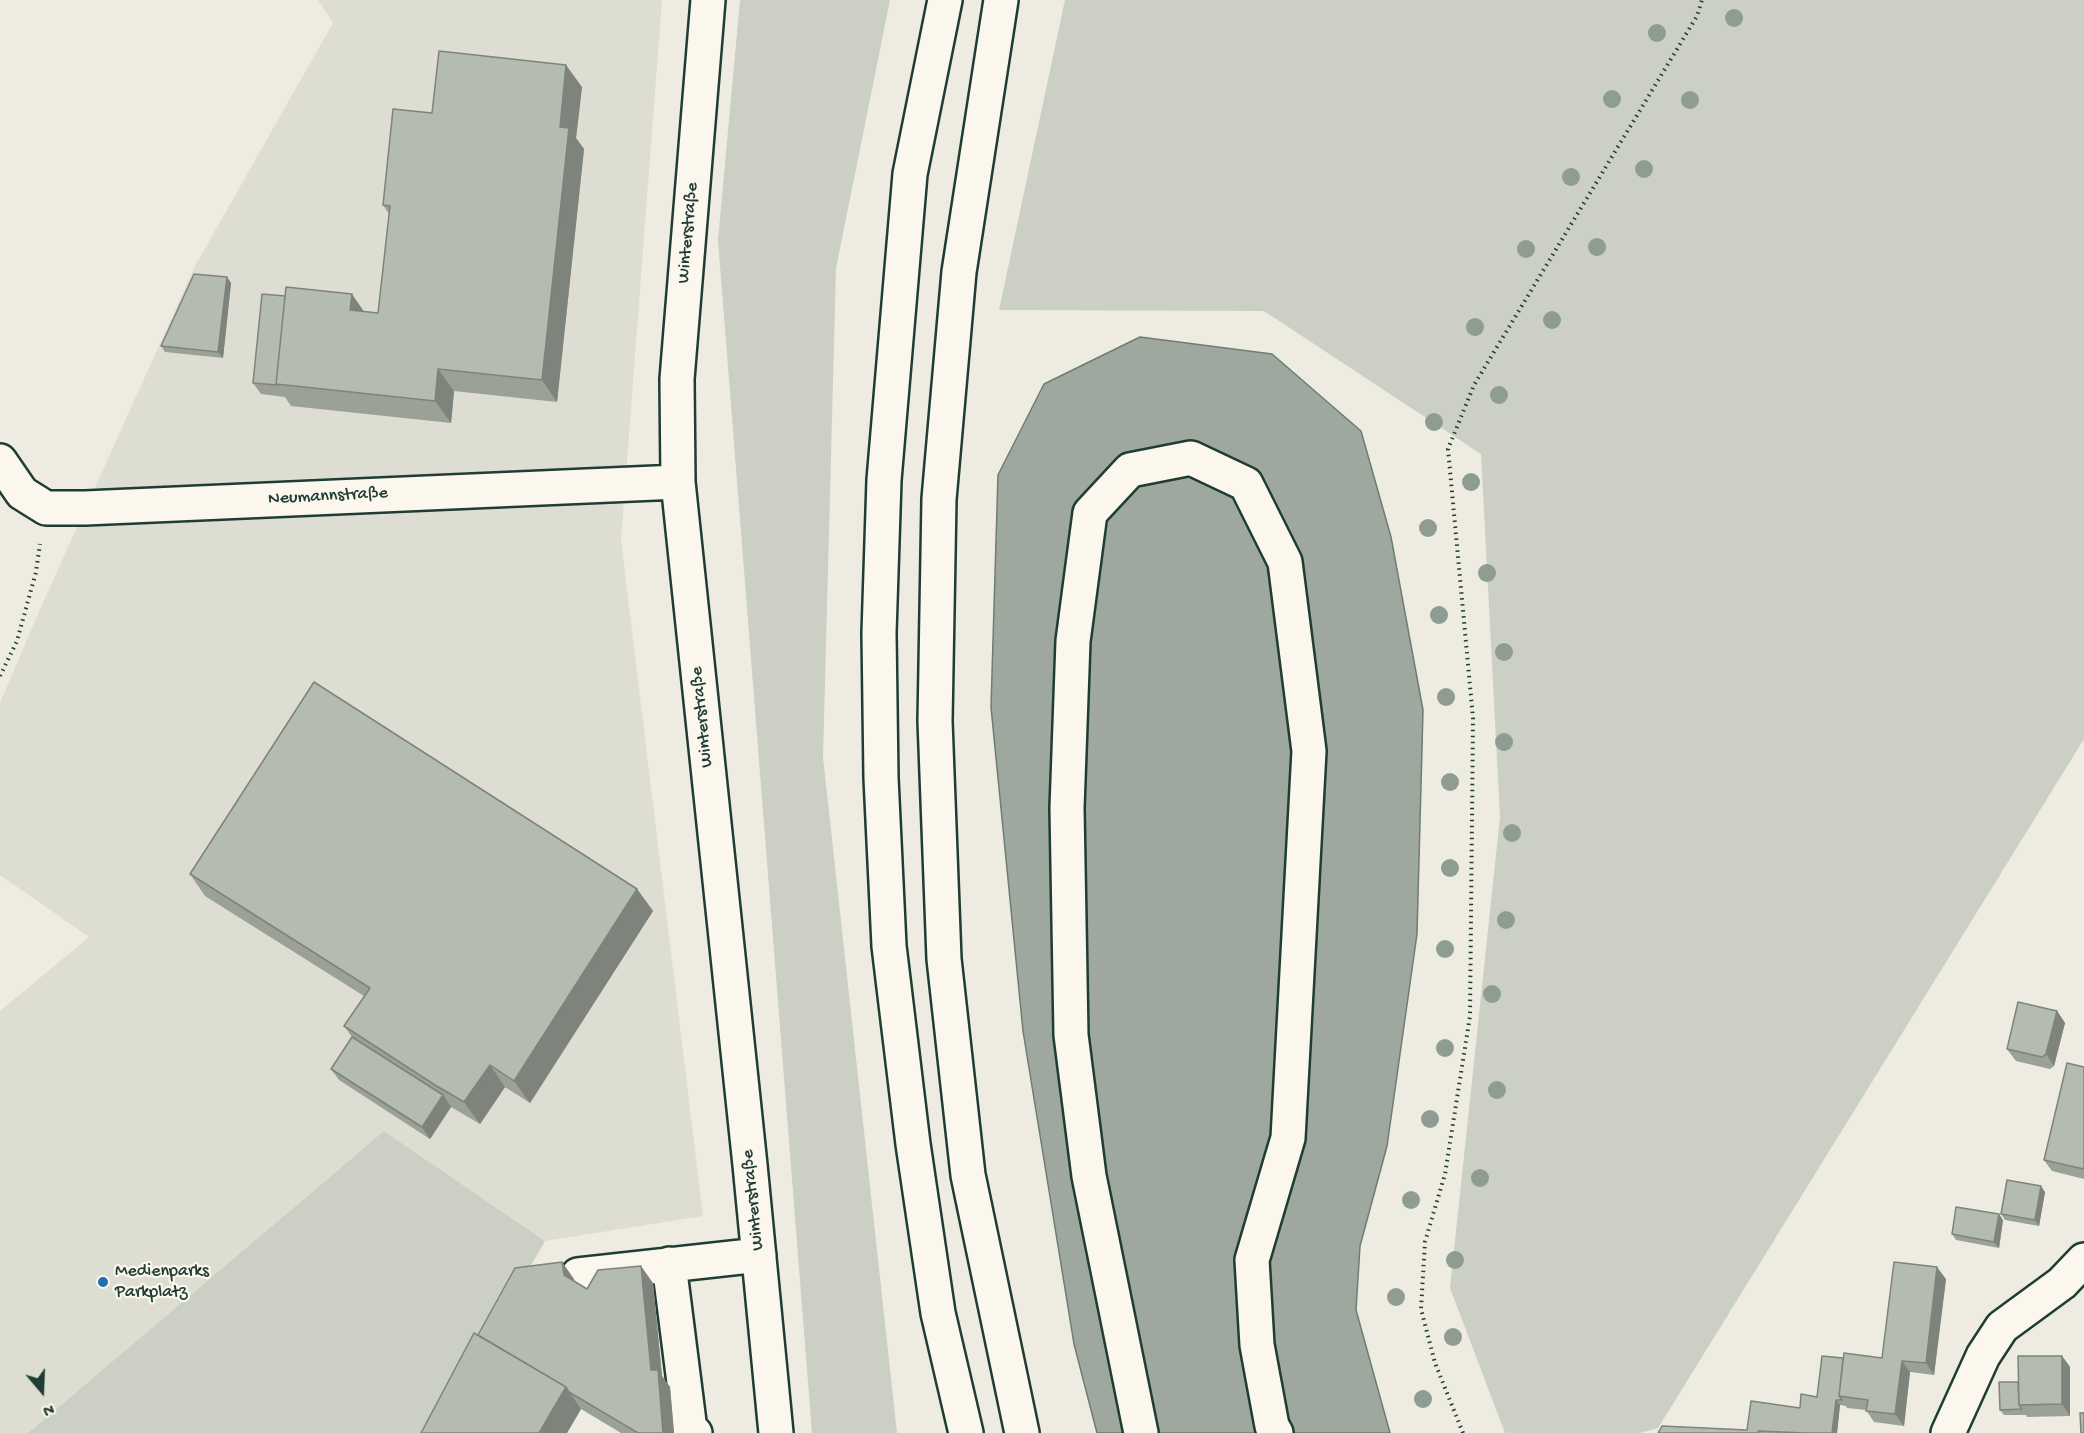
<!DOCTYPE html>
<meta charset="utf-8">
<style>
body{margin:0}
#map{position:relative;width:2084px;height:1433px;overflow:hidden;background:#eeece1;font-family:"Gochi Hand",sans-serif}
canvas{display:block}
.north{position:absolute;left:12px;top:1361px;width:60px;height:60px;-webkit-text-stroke:4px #fbf7ec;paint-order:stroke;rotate:161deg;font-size:16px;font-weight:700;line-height:24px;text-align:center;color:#1f3d34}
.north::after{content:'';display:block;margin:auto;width:21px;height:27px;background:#1f3d34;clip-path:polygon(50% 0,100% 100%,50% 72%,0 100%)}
</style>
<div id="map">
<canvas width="2084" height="1433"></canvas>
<div class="north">N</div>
</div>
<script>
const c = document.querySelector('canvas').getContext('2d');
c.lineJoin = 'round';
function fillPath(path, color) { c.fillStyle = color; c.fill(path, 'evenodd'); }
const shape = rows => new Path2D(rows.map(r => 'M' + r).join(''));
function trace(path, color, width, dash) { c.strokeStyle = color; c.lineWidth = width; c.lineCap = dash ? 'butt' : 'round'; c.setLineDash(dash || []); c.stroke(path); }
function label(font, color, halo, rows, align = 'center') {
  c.font = font + ' "Gochi Hand",sans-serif'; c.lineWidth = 4.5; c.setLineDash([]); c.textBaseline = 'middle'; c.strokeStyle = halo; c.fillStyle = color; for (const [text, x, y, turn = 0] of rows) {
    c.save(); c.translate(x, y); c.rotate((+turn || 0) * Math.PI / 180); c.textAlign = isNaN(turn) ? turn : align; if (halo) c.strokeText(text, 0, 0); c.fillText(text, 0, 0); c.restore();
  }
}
const built = shape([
 [318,0,662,0,621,540,703,1216,545,1241,384,1131,28,1433,0,1433,0,1011,89,937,0,875,0,703,41,607,195,266,333,23]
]);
const green = shape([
 [740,0,890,0,836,268,823,757,897,1433,812,1433,718,240],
 [1065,0,2084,0,2084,739,1658,1428,1640,1433,1505,1433,1450,1288,1500,817,1481,454,1264,311,999,310],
 [384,1131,545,1241,435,1433,28,1433]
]);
const water = shape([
 [1140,337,1272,354,1361,431,1391,537,1423,710,1417,934,1387,1146,1360,1246,1356,1310,1390,1433,1097,1433,1074,1344,1023,1031,991,707,998,475,1044,384,1140,337]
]);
const path = shape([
 [0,676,17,641,36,572,40,544],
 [1463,1433,1435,1363,1421,1309,1425,1242,1445,1174,1470,1016,1473,718,1448,449,1474,385,1697,16,1702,0]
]);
const minor = shape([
 [708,0,677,379,678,482,750,1165,776,1433],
 [0,461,22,493,46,508,85,508,678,482],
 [669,1264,690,1430,695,1433],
 [578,1275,759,1255],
 [1141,1433,1089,1176,1071,1035,1067,808,1073,641,1090,513,1130,470,1191,458,1246,484,1285,562,1309,751,1288,1138,1252,1260,1257,1345,1272,1426,1276,1433],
 [1948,1433,1983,1356,2002,1327,2062,1283,2084,1260]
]);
const major = shape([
 [945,0,910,174,884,480,879,633,881,778,889,946,913,1144,938,1313,966,1433],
 [1001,0,959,272,939,499,935,721,944,959,968,1175,1022,1433]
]);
const trees = [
 [1734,18],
 [1657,33],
 [1612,99],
 [1690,100],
 [1644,169],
 [1571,177],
 [1597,247],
 [1526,249],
 [1552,320],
 [1475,327],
 [1499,395],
 [1434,422],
 [1471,482],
 [1428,528],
 [1487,573],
 [1439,615],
 [1504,652],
 [1446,697],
 [1504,742],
 [1450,782],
 [1512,833],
 [1450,868],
 [1506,920],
 [1445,949],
 [1492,994],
 [1445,1048],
 [1497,1090],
 [1430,1119],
 [1480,1178],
 [1411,1200],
 [1455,1260],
 [1396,1297],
 [1453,1337],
 [1423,1399]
];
const wall = shape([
 [582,87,576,138,584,149,557,402,454,391,451,423,291,406,285,397,261,394,253,383,364,311,378,313,389,214,383,205,432,113],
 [227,277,231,283,223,358,165,352,161,346],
 [190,874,637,889,653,911,530,1103,505,1087,480,1124,451,1107,430,1139,339,1080,331,1069,352,1037,344,1026,364,996,205,896],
 [2057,1011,2065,1023,2054,1066,2050,1069,2016,1061,2007,1049],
 [2084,1067,2084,1179,2052,1171,2044,1160],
 [2045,1192,2039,1226,2005,1220,2001,1214],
 [2003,1220,1999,1248,1956,1240,1952,1234],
 [562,1262,574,1281,587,1289,653,1283,662,1376,670,1387,674,1433,621,1433,581,1409,567,1433,478,1335],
 [1946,1279,1934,1375,1910,1372,1904,1426,1874,1422,1866,1410,1847,1408,1846,1406,1840,1405,1837,1433,1658,1433,1747,1430,1800,1408,1817,1397,1843,1358,1882,1358],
 [2062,1356,2070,1367,2070,1416,2027,1417,2026,1415,2004,1415,2000,1410,2018,1382]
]);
const shadedWall = shape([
 [566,65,582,87,576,138,584,149,557,402,542,380,560,127],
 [227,277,231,283,223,358,218,352],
 [352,294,367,316,350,310],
 [438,369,454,391,451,423,435,401],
 [637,889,653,911,530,1103,514,1081],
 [2057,1011,2065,1023,2054,1066,2046,1054],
 [490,1065,505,1087,480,1124,464,1102],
 [443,1095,451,1107,430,1139,422,1127],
 [2041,1186,2045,1192,2039,1226,2035,1220],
 [1999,1214,2003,1220,1999,1248,1994,1242],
 [562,1262,574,1279,576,1292,564,1275],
 [641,1266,653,1283,662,1376,670,1387,674,1433,663,1433,651,1370],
 [1937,1267,1946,1279,1934,1375,1926,1363],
 [2062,1356,2070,1367,2070,1416,2062,1404],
 [1902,1361,1910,1372,1904,1426,1895,1414],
 [566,1387,581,1409,567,1433,539,1433],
 [1836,1400,1840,1405,1837,1433,1832,1433]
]);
const building = shape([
 [439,51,566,65,560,127,569,128,542,380,438,369,435,401,276,384,286,287,352,294,350,310,378,313,390,206,383,205,393,109,432,113,439,51],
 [194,274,227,277,218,352,161,346,194,274],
 [262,294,285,296,276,384,277,385,253,383,262,294],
 [314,682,637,889,514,1081,490,1065,464,1102,435,1085,344,1026,370,988,190,874,314,682],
 [2018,1002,2057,1011,2046,1054,2042,1057,2007,1049,2018,1002],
 [352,1037,443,1095,422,1127,331,1069,352,1037],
 [2067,1063,2084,1067,2084,1169,2044,1160,2067,1063],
 [2007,1180,2041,1186,2035,1220,2001,1214,2007,1180],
 [1956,1207,1999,1214,1994,1242,1952,1234,1956,1207],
 [562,1262,564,1275,587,1289,598,1270,641,1266,651,1370,658,1370,663,1433,638,1433,569,1392,566,1387,478,1335,515,1268,562,1262],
 [1894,1262,1937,1267,1926,1363,1902,1361,1895,1414,1866,1411,1868,1400,1839,1396,1844,1353,1882,1358,1894,1262],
 [474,1333,566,1387,539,1433,421,1433,474,1333],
 [1822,1356,1843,1358,1839,1396,1842,1400,1836,1400,1832,1433,1805,1433,1758,1431,1758,1433,1658,1433,1662,1426,1747,1430,1751,1401,1800,1408,1801,1394,1817,1397,1822,1356],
 [2018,1356,2062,1356,2062,1404,2019,1405,2018,1356],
 [1999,1382,2018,1382,2019,1405,2022,1409,2000,1410,1999,1382],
 [2080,1413,2084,1413,2084,1433,2081,1433,2080,1413]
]);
const markers = [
 [103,1282,6,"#1f6fb2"]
];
const streetNames = [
 ["Winterstraße",689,233,-85],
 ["Neumannstraße",328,497,-3],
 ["Winterstraße",703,717,-96],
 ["Winterstraße",754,1200,-96]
];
const poiNames = [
 ["Medienparks",115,1272],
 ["Parkplatz",115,1293]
];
fillPath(built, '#ddddd2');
fillPath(green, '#cbcfc4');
fillPath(water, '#9fa89f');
trace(water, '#6c7d74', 1.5);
trace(minor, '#1f3d34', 38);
trace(major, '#1f3d34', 38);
trace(path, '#1f3d34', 4, [1.5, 4.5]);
trace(minor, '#fbf7ec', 33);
trace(major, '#fbf7ec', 33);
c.fillStyle = '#8f9c92';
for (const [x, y] of trees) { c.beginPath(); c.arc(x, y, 9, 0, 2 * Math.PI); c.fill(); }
fillPath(wall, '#9ba197');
fillPath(shadedWall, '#7e837b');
fillPath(building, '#b4bbb0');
trace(building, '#7e837b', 1.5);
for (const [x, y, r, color] of markers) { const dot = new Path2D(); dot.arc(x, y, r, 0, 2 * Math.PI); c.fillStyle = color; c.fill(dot); trace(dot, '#fbf7ec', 2); }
label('18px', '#1f3d34', '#fbf7ec', streetNames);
label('18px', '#1f3d34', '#fbf7ec', poiNames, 'left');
</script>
